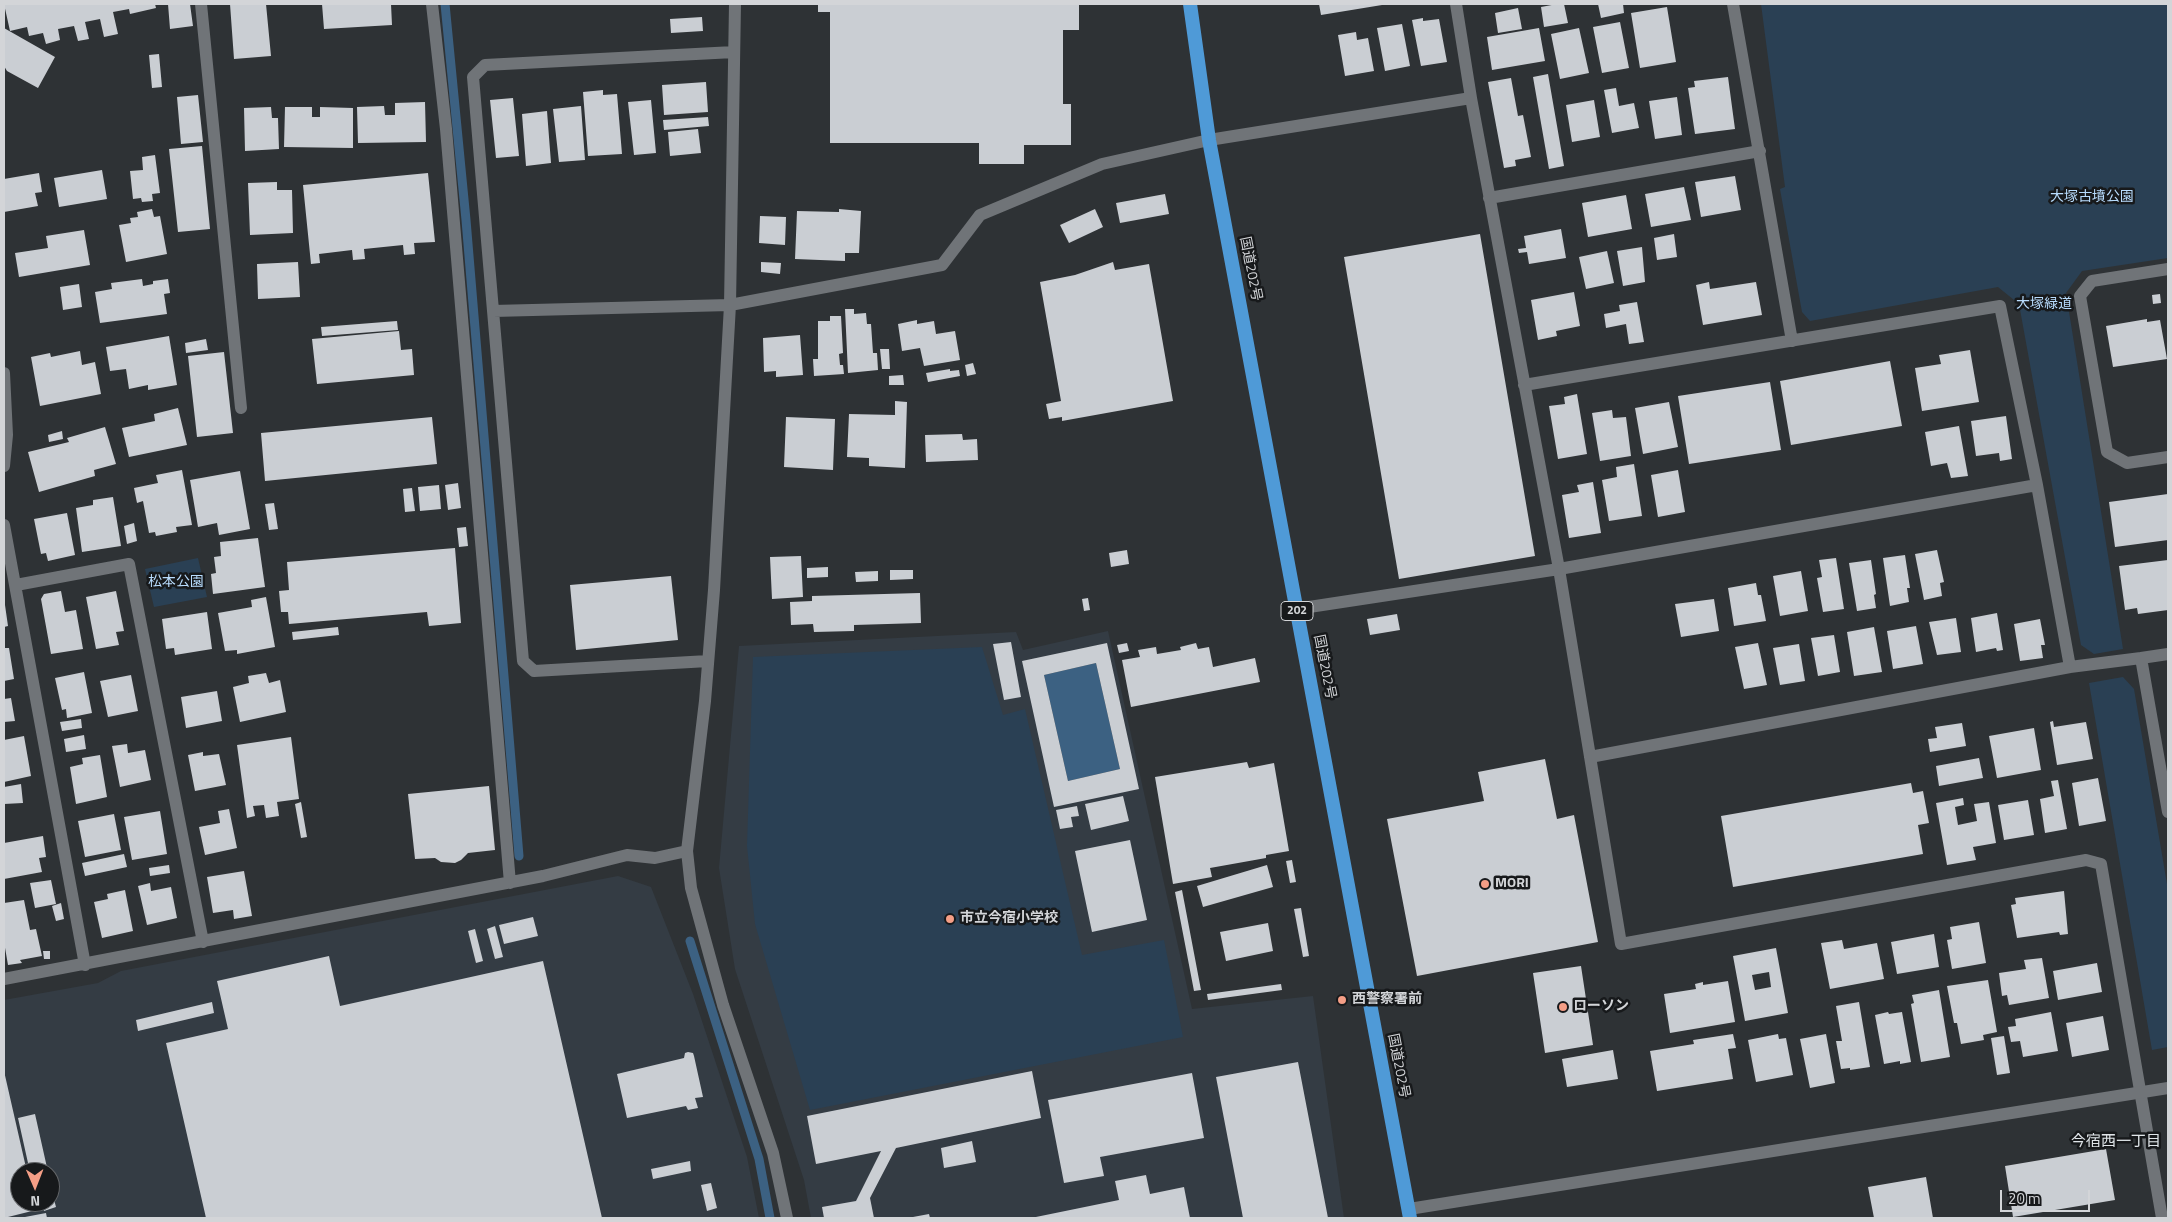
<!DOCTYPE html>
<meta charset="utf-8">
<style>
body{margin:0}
#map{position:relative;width:2172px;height:1222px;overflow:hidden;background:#2e3235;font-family:"Titillium Web",sans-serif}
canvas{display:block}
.frame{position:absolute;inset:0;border:5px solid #d3d5d8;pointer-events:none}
.north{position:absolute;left:10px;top:1162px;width:50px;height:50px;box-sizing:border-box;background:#17191b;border:1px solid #626467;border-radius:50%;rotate:179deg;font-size:14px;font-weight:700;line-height:20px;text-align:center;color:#d3d5d8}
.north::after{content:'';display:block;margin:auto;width:18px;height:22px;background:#f49e86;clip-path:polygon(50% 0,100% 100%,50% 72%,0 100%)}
.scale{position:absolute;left:2000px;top:1190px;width:90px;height:22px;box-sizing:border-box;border:2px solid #d3d5d8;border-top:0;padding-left:6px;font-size:15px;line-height:18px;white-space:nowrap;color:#d3d5d8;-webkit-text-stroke:4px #17191b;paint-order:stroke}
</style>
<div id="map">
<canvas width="2172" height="1222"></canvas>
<div class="frame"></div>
<div class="north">N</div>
<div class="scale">20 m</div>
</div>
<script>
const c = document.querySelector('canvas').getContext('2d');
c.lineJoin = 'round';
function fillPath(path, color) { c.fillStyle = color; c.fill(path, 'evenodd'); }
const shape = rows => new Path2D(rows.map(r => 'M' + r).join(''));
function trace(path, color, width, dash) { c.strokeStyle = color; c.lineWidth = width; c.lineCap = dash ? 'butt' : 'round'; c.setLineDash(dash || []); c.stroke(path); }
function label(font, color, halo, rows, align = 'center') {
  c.font = font + ' "Titillium Web","Noto Sans JP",sans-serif'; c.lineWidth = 5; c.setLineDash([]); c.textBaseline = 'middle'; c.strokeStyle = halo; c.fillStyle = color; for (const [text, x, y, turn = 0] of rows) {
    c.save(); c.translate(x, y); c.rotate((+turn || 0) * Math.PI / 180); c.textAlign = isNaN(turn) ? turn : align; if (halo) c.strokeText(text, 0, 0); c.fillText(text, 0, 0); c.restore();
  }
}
const built = shape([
 [1108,631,1192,1009,1313,996,1344,1218,811,1218,804,1180,735,969,719,868,739,646,1016,632,1023,650],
 [618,876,651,887,693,994,747,1157,759,1218,4,1218,4,1000,98,983,121,971],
 [20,1172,50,1172,50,1202,20,1202]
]);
const green = shape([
 [1761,4,2168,4,2168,258,2082,271,2066,293,2123,649,2094,654,2081,645,2019,304,1998,287,1810,321,1802,312,1780,189,1785,187],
 [198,558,207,597,154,607,145,569],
 [982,647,1003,715,1025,709,1082,955,1164,940,1183,1037,810,1110,755,924,747,846,753,657],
 [2123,677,2134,689,2168,890,2168,1047,2152,1050,2089,683]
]);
const water = shape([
 [1096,663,1120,769,1068,781,1044,675]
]);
const stream = shape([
 [445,4,466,220,519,856],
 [690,941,759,1159,770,1218]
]);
const building = shape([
 [4,4,155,4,156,8,130,14,129,9,113,12,118,34,104,37,100,19,85,22,89,39,78,41,74,26,58,29,60,40,46,44,43,33,29,36,27,27,10,31],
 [168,4,190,4,193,26,170,29],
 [230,4,266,4,271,56,234,59],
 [322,4,391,4,392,25,324,29],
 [818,4,1079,4,1079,30,1063,30,1063,104,1071,104,1071,145,1024,145,1024,164,979,164,979,143,830,143,830,12,818,12],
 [1319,4,1382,4,1382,5,1321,15],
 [1557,4,1564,4,1568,23,1544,27,1541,7],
 [1598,4,1623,4,1624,13,1601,18],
 [1667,7,1676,62,1640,68,1631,13],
 [1518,8,1522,29,1498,33,1495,13],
 [702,17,703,31,671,33,670,19],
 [1423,18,1423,21,1439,19,1447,62,1421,66,1412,20],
 [1620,22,1629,68,1602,73,1593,27],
 [1402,24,1410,66,1385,71,1377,28],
 [4,28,55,57,38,88,7,71,4,66],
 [1539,28,1545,61,1492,70,1487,37],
 [1579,28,1589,73,1560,79,1551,34],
 [1356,32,1357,40,1368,38,1374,71,1345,76,1338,35],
 [159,54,162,87,152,88,149,55],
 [1548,74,1564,166,1549,169,1533,77],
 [1728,77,1735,129,1695,134,1688,88,1695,87,1694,81],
 [1511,78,1518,116,1523,115,1531,157,1515,160,1516,166,1504,168,1488,82],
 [706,82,708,112,664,115,662,85],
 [1616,88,1619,106,1634,103,1639,128,1612,133,1604,90],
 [603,90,603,95,617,94,622,154,588,156,583,92],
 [198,95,203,142,181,144,177,97],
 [1677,97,1682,135,1655,139,1649,101],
 [513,98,519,156,496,158,490,100],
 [651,100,656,153,634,155,628,102],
 [1594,100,1600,137,1572,142,1566,105],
 [425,102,426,142,358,143,357,107,384,106,385,115,395,115,395,103],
 [581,106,585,160,559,162,553,109],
 [271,107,272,118,278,118,279,149,245,151,244,108],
 [285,107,312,107,312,117,320,117,320,107,353,108,353,148,284,147],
 [547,111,551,163,526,166,522,114],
 [708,117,709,126,664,130,663,120],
 [698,129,701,153,670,156,668,132],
 [202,146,210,229,178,232,169,149],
 [155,155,160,193,152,194,153,201,142,202,141,198,133,199,130,171,143,170,142,157],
 [102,170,107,199,59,207,54,178],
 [39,173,42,192,35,193,38,206,4,212,4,179],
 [428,173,435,242,414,243,415,254,404,255,403,245,364,249,365,259,353,260,352,250,319,254,320,263,311,264,303,185],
 [1735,176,1741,210,1701,217,1695,182],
 [277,182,277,190,292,190,293,233,250,235,248,183],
 [1684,187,1691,220,1651,227,1645,194],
 [1165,194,1169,214,1120,223,1116,203],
 [1626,195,1632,229,1588,237,1582,203],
 [152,209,154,217,160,216,167,254,126,262,119,225,131,223,130,218,138,217,137,212],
 [839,209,861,211,859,253,845,253,845,261,795,259,797,211,839,212],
 [1095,209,1103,227,1069,243,1060,225],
 [760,216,786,217,785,245,759,243],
 [1561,229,1566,258,1529,264,1527,252,1519,253,1518,249,1526,248,1524,236],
 [84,230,90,265,19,277,15,253,48,248,46,236],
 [1480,234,1535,556,1399,579,1344,257],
 [1674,234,1677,257,1657,260,1654,238],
 [1642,247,1645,282,1623,286,1617,251],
 [1607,251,1614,283,1586,289,1579,257],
 [298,262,300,297,258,299,257,264],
 [761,262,781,263,780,274,761,272],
 [1113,262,1115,270,1149,264,1173,401,1062,421,1062,417,1049,419,1046,404,1061,401,1040,282,1075,275],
 [142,279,143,286,153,284,153,281,168,279,170,293,164,294,167,314,100,323,95,292,112,289,111,283],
 [1709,282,1710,289,1756,282,1762,315,1703,325,1696,285],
 [79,284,82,307,63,310,60,287],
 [1574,292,1580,326,1556,331,1557,336,1538,340,1531,300],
 [2160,294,2161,303,2153,304,2152,295],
 [1637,302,1644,342,1629,344,1626,324,1606,328,1604,314,1620,311,1619,305],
 [845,309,854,309,854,314,866,313,867,324,871,324,873,353,877,353,878,370,848,373],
 [830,316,841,316,843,353,839,354,840,365,843,365,844,374,814,376,813,359,818,359,818,321,830,321],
 [2147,319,2147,322,2160,320,2167,359,2113,367,2106,326],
 [917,320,917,324,934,321,936,334,955,331,960,360,924,366,920,348,902,351,898,324],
 [397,321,398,330,322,336,321,327],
 [399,331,401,350,412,349,414,375,317,384,312,339],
 [800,335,803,375,776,377,776,371,764,372,763,338],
 [169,336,177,385,148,390,148,385,129,389,126,369,110,371,106,347],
 [206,339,208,350,186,353,185,343],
 [880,349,889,349,890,369,882,369],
 [1970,350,1979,402,1922,411,1915,368,1941,364,1939,355],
 [80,351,82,365,95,362,101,394,40,406,31,357,50,353,51,357],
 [224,352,233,433,197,437,188,356],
 [1890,361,1902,426,1791,445,1780,381],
 [973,363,976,374,967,376,965,365],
 [950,369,950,371,959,370,960,376,928,382,926,373],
 [903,375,904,385,889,385,889,376],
 [1770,382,1781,450,1689,464,1678,396],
 [1577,394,1587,454,1558,459,1549,406,1565,404,1564,397],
 [895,401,907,402,905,468,869,466,869,458,847,457,849,414,895,415],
 [1669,402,1678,447,1643,454,1635,408],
 [178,408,187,445,129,457,122,428,155,421,154,414],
 [1612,410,1613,418,1626,417,1631,456,1600,461,1592,413],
 [2006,416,2012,459,2000,461,1999,453,1976,456,1971,421],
 [432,417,437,464,265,481,261,433],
 [786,417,835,419,833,470,784,467],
 [1959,426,1968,476,1951,478,1947,463,1931,466,1925,432],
 [105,427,116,464,94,470,95,476,39,492,28,452,69,442,67,438],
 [62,431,63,439,49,442,48,435],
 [962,434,963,440,977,439,978,460,926,462,925,435],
 [1634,464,1642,516,1609,521,1602,480,1617,477,1616,467],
 [182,470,192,525,176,527,177,532,156,536,155,532,149,533,143,501,137,503,134,488,158,483,156,475],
 [1678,470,1685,512,1658,517,1651,475],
 [240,471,250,529,219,535,217,523,198,527,190,480],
 [1593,482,1601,533,1569,538,1562,495,1579,492,1577,485],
 [458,483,461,508,448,510,445,485],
 [439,485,441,509,420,511,418,487],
 [412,488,415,511,405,512,403,489],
 [2168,494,2168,540,2115,547,2109,502],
 [113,497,121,546,82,552,76,508,93,505,93,500],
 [274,503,278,529,269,530,265,504],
 [67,513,75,555,48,561,46,553,41,554,34,519],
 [134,523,137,541,127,544,124,526],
 [466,527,468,546,459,547,457,528],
 [258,538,265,587,213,594,211,574,216,573,214,557,221,556,220,542],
 [455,548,461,623,429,626,427,612,289,624,288,612,281,612,279,591,289,590,287,562],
 [1127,550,1129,564,1111,567,1109,553],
 [1937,550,1944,582,1940,583,1942,596,1924,600,1915,554],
 [1905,555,1910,588,1907,588,1909,602,1890,606,1883,558],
 [801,556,803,597,772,599,770,557],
 [1836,558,1844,609,1823,612,1817,578,1822,577,1819,560],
 [1871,560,1876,594,1874,595,1876,608,1857,611,1849,563],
 [2168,560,2168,610,2138,614,2137,608,2125,610,2119,566],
 [828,567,828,577,807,578,807,568],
 [890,570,913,570,913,579,890,580],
 [878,571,878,581,856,582,855,572],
 [1801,571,1808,611,1780,616,1773,576],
 [671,576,678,640,576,650,570,585],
 [1756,583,1758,595,1761,595,1766,621,1734,626,1728,588],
 [61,591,65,612,76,610,83,649,51,654,41,599,44,594],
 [116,591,124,631,116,632,119,645,96,649,86,597],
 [920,593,921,623,854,625,854,631,814,632,813,624,791,625,790,602,812,601,812,596],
 [266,597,275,647,237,654,237,650,225,651,218,613,252,607,251,600],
 [1088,598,1090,610,1084,611,1082,599],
 [1714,599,1719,631,1681,637,1675,604],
 [5,605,8,626,4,627,4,606],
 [207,612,212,649,175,655,174,648,166,649,162,619],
 [1997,613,2003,650,1997,651,1996,648,1976,652,1971,618],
 [1397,614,1400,630,1370,635,1367,619],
 [1956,618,1961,652,1937,655,1929,622],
 [2040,619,2045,645,2041,645,2043,658,2020,661,2014,624],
 [1916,626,1923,664,1893,669,1887,631],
 [338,627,339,635,293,640,292,632],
 [1874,627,1882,672,1854,676,1847,632],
 [1834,635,1840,672,1818,676,1811,638],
 [1011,642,1021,697,1004,700,993,644],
 [1107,643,1139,789,1054,807,1022,661],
 [1096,663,1120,769,1068,781,1044,675],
 [1127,643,1129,651,1119,653,1117,645],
 [1196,643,1198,649,1209,647,1213,667,1255,658,1260,682,1131,707,1122,660,1140,657,1138,650,1156,647,1157,654,1181,650,1180,647],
 [1758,643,1767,685,1744,689,1735,647],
 [1799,644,1805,681,1780,685,1773,648],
 [4,648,9,648,14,679,4,681],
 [84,672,92,713,67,718,66,709,62,710,55,678],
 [266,673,269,683,280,680,286,712,240,722,233,687,249,683,248,676],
 [131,675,138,711,108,717,100,681],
 [217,691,222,721,186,728,181,697],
 [11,698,15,721,4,722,4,699],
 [81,719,82,728,62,731,60,722],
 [2053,721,2054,727,2086,722,2093,759,2057,765,2050,722],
 [1962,723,1966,746,1930,752,1928,739,1937,738,1935,727],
 [2034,728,2041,770,1997,778,1989,736],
 [84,735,86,749,66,752,64,739],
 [24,736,31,776,4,782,4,740],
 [291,737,299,799,277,802,279,816,266,818,264,805,253,806,255,816,247,818,237,745],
 [127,744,128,753,145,750,151,780,120,787,112,746],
 [203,752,203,756,219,754,226,785,195,791,188,755],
 [100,755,107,797,76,804,70,767,83,764,82,758],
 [1979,758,1983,778,1939,786,1936,766],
 [1545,759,1557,819,1574,815,1598,942,1417,976,1387,819,1484,801,1478,772],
 [1247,762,1249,768,1274,763,1289,851,1266,855,1266,858,1210,868,1212,877,1173,884,1155,777],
 [2098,778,2106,821,2079,826,2072,783],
 [2058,780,2067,829,2045,833,2040,799,2054,796,2051,781],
 [1911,783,1913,793,1923,791,1929,823,1918,825,1923,854,1733,887,1721,816],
 [21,784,23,803,4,804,4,787],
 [489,786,495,850,468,853,461,860,455,863,441,862,435,858,415,859,408,794],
 [1123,796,1129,821,1091,830,1085,804],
 [1963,798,1964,805,1955,807,1958,825,1977,821,1974,804,1989,802,1996,843,1973,847,1976,860,1947,865,1936,803],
 [2028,800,2034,835,2004,840,1998,805],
 [301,802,307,837,301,838,295,804],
 [1077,806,1079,816,1071,817,1073,827,1060,829,1056,810],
 [229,809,237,848,205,855,199,827,220,823,218,811],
 [160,811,167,854,132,860,124,817],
 [114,814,121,850,85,857,78,821],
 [43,836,46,857,39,858,42,872,4,879,4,843],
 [1130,840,1147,920,1092,932,1075,851],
 [124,854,127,867,85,876,82,863],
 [1292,860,1296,882,1290,883,1286,861],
 [169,865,170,873,150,876,149,868],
 [1267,865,1273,887,1203,907,1197,886],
 [244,871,252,916,234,919,233,910,213,913,207,877],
 [51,880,56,904,35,908,30,883],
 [150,883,151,891,171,887,177,918,147,925,138,886],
 [125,890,133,931,102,938,94,902,108,899,107,894],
 [1182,890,1201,990,1194,991,1175,892],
 [2064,891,2068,934,2060,935,2059,932,2017,938,2011,905,2016,904,2015,898],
 [24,900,30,930,36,929,42,956,20,960,22,963,8,965,4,942,4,903],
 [61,903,64,919,56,921,52,906],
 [1301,908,1309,956,1303,957,1294,909],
 [533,917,538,936,504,944,499,925],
 [1979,922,1986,963,1952,969,1947,940,1952,939,1950,927],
 [1268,923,1273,951,1226,961,1220,932],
 [495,926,503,957,495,959,487,929],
 [475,929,483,961,476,963,468,931],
 [1934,934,1939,967,1897,974,1891,942],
 [1842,940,1844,949,1877,943,1884,979,1830,989,1821,943],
 [1776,948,1788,1013,1745,1021,1733,956],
 [1769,972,1771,987,1755,990,1752,975],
 [43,951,50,951,50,959,44,959],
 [329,956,340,1006,543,961,602,1218,206,1218,166,1043,228,1029,217,981],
 [2042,958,2049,998,2009,1005,2007,995,2002,996,1999,973,2026,969,2024,960],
 [2097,963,2102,992,2058,1000,2053,971],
 [1581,966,1593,1045,1545,1053,1533,973],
 [1988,980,1997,1032,1983,1035,1984,1040,1961,1044,1957,1023,1954,1023,1947,986],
 [1728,981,1735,1022,1670,1033,1664,994,1696,989,1695,984,1703,982,1703,985],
 [1281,984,1282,990,1208,1000,1207,994],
 [1939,990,1950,1057,1921,1062,1911,1004,1914,1003,1912,995],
 [212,1002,214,1013,138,1031,136,1020],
 [1859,1002,1870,1067,1850,1070,1850,1068,1841,1069,1836,1041,1842,1041,1836,1006],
 [1888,1012,1889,1014,1902,1012,1911,1062,1900,1064,1900,1061,1884,1064,1875,1015],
 [2051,1012,2058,1051,2023,1057,2020,1041,2011,1042,2008,1027,2016,1026,2015,1019],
 [2103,1016,2109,1050,2072,1057,2066,1023],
 [1733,1034,1736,1048,1728,1049,1733,1079,1657,1091,1650,1051,1694,1044,1693,1040],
 [1778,1034,1779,1039,1786,1038,1793,1075,1756,1082,1748,1040],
 [1826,1034,1835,1083,1810,1088,1800,1039],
 [2004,1036,2010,1073,1997,1075,1991,1038],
 [1613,1050,1618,1079,1567,1087,1562,1059],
 [688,1052,693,1053,694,1056,703,1097,695,1098,698,1108,688,1110,686,1106,627,1118,617,1074,684,1058,685,1053],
 [1298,1062,1328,1218,1243,1218,1216,1077],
 [4,1071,27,1172,20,1172,20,1202,34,1202,36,1210,4,1218],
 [1032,1071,1041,1118,896,1148,870,1198,874,1218,824,1218,822,1207,856,1201,881,1151,816,1164,807,1116],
 [1192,1073,1204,1138,1100,1157,1104,1176,1064,1183,1048,1100],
 [35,1114,48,1172,30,1172,18,1118],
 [972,1141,976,1162,944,1168,941,1148],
 [2106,1149,2115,1200,2013,1217,2005,1166],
 [690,1161,691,1171,653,1179,651,1169],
 [1146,1175,1150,1194,1184,1187,1190,1218,1031,1218,1119,1200,1115,1181],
 [1926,1177,1933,1218,1874,1218,1868,1187],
 [711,1183,717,1208,707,1211,701,1185],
 [51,1188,56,1207,44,1211,42,1202,50,1202],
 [46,1213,47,1218,25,1218,25,1217],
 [929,1214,930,1218,913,1218,913,1217]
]);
const minor = shape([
 [201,4,241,408],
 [432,4,446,129,510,883],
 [735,4,730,305,714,590,705,701,687,851,691,888,723,1005,773,1153,787,1218],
 [1456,4,1471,98,1559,569,1621,944,2086,860,2101,864,2162,1218],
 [1733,4,1792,341],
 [1489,198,1760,151],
 [2168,269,2092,281,2080,296,2107,452,2127,463,2168,457],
 [493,311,730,305,942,265,980,215,1102,164,1209,140,1471,98],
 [4,373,7,435,4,466],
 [1524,385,2000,306,2037,485,2070,667],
 [4,525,85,965],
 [16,585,129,564,203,942],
 [1296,609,1559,569,2037,485],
 [2168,654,2141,658,2168,812],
 [708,661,534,671,523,661,473,77,485,65,734,52],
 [1590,757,2070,667,2141,658],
 [4,979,543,876,627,855,655,858,687,851]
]);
const tertiary = shape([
 [1409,1209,2168,1088]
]);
const trunk = shape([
 [1190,4,1209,140,1410,1218]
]);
const markers = [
 [1485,884,5,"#f49e86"],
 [950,919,5,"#f49e86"],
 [1342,1000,5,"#f49e86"],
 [1563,1007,5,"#f49e86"]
];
const shields = [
 [1297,611,32]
];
const shieldNames = [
 ["202",1297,611]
];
const parkNames = [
 ["大塚古墳公園",2092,198],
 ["大塚緑道",2044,305],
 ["松本公園",176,583]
];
const streetNames = [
 ["国道202号",1250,269,79],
 ["国道202号",1324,667,79],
 ["国道202号",1398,1066,79]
];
const poiNames = [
 ["MORI",1495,884],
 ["市立今宿小学校",960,919],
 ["西警察署前",1352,1000],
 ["ローソン",1573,1007]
];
const neighbourhoodNames = [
 ["今宿西一丁目",2116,1142]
];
fillPath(built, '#343c44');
fillPath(green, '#2a4054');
fillPath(water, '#3c6182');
trace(stream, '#3c6182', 9);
fillPath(building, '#caced3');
trace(minor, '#707478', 12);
trace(tertiary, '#707478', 12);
trace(trunk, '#4f9ad7', 14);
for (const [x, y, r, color] of markers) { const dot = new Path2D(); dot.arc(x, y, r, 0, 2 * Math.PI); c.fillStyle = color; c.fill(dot); trace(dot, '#17191b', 2); }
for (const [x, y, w] of shields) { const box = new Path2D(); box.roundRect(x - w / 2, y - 9.5, w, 19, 4); c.fillStyle = '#17191b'; c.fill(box); trace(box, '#d3d5d8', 1); }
label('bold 12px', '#d3d5d8', null, shieldNames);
label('14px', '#b8dcfd', '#17191b', parkNames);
label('14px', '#d3d5d8', '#17191b', streetNames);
label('bold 14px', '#d3d5d8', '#17191b', poiNames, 'left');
label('15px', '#e0e5e9', '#17191b', neighbourhoodNames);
</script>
